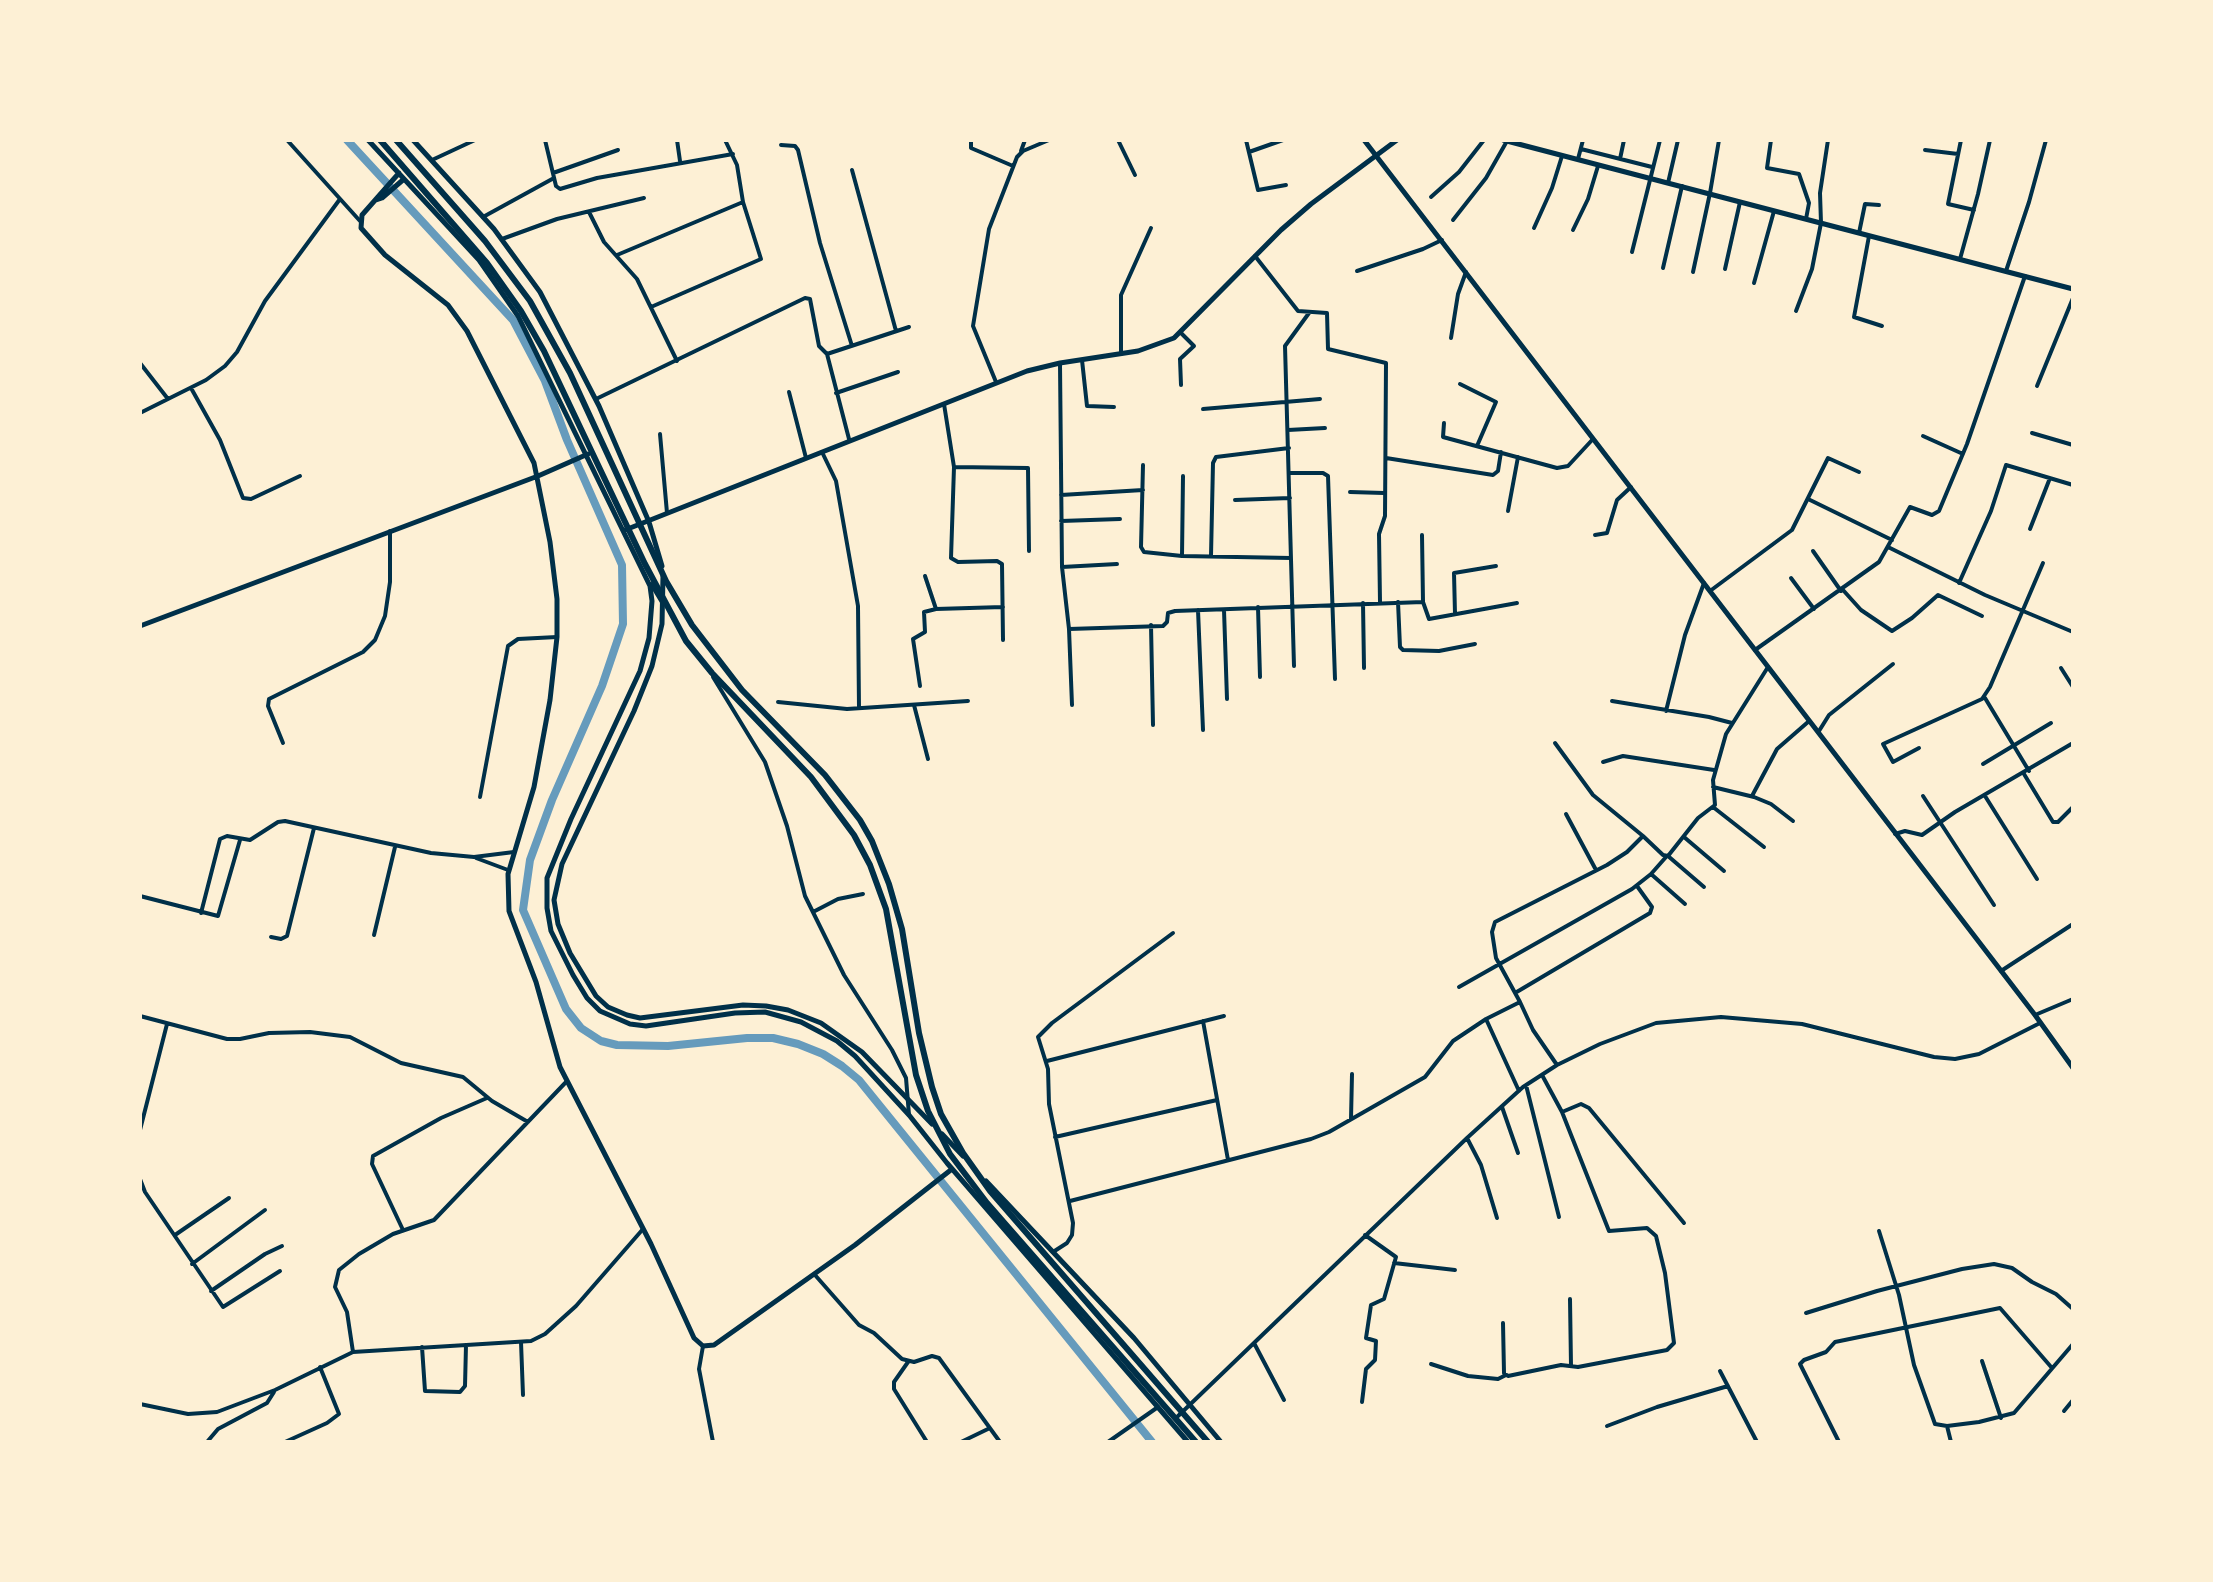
<!DOCTYPE html>
<style>
body{margin:0}
#map{position:relative;width:2213px;height:1582px;overflow:hidden;background:#fdf0d5;font-family:Helvetica,sans-serif}
canvas{display:block}
.frame{position:absolute;inset:0;border:142px solid #fdf0d5;pointer-events:none}
</style>
<div id="map">
<canvas width="2213" height="1582"></canvas>
<div class="frame"></div>
</div>
<script>
const c = document.querySelector('canvas').getContext('2d');
c.lineJoin = 'round';
const shape = rows => new Path2D(rows.map(r => 'M' + r).join(''));
function trace(path, color, width, dash) { c.strokeStyle = color; c.lineWidth = width; c.lineCap = dash ? 'butt' : 'round'; c.setLineDash(dash || []); c.stroke(path); }
const canal = shape([
 [347,140,513,320,545,381,567,440,622,565,623,624,602,686,552,800,530,860,523,910,566,1009,581,1028,601,1041,617,1045,668,1046,747,1038,773,1038,798,1044,823,1054,842,1066,859,1080,1152,1442]
]);
const minor = shape([
 [287,140,360,221],
 [545,140,556,186,560,189,597,178,733,154],
 [677,140,680,161],
 [971,140,971,148,1013,166],
 [1118,140,1135,175],
 [1246,140,1258,190,1286,185],
 [1771,140,1767,168,1799,174,1809,203,1806,219],
 [1961,140,1948,204,1974,210],
 [781,145,795,146,798,150,820,243,852,346],
 [1581,149,1652,167],
 [1925,150,1958,154],
 [1021,151,1025,140],
 [1249,152,1283,140],
 [1578,159,1583,140],
 [1620,159,1624,140],
 [432,160,475,140],
 [852,170,896,331],
 [553,173,618,150],
 [1668,183,1678,140],
 [1431,197,1459,172,1484,140],
 [589,212,604,242,637,279,677,361],
 [483,217,554,178],
 [1453,220,1486,178,1507,141],
 [1534,228,1552,188,1562,156],
 [1573,230,1588,199,1598,166],
 [1859,233,1865,204,1879,205],
 [1869,236,1854,317,1882,326],
 [502,239,557,219,644,198],
 [1632,252,1660,140],
 [617,255,743,202],
 [1255,256,1298,311,1327,313,1328,349,1386,363,1385,516,1379,534,1380,602],
 [1960,259,1978,194,1990,140],
 [1663,268,1682,186],
 [1725,269,1740,202],
 [1357,271,1423,249,1442,240],
 [2006,271,2029,202,2046,140],
 [1693,272,1710,193,1719,140],
 [1754,283,1774,211],
 [651,307,761,259,743,202,737,165,725,140],
 [1796,311,1812,269,1821,223,1820,193,1828,140],
 [1181,333,1194,346,1180,359,1181,385],
 [1451,338,1458,294,1466,272],
 [1121,354,1121,295,1151,228],
 [1082,360,1087,406,1114,407],
 [140,363,168,399],
 [1060,364,1062,567,1069,629,1072,705],
 [996,382,973,326,989,229,1017,157,1023,151,1049,140],
 [1460,384,1496,402,1477,446],
 [2037,386,2073,298],
 [191,388,220,440,243,498,251,499,300,476],
 [789,392,806,458],
 [836,393,898,372],
 [596,399,805,298,810,299,819,346,827,354],
 [944,404,954,467,951,558,958,562,997,561,1002,564,1003,640],
 [1203,409,1320,399],
 [140,413,206,380,225,366,237,352,265,301,340,199],
 [1444,423,1443,437,1557,468,1568,466,1593,439],
 [1288,430,1325,428],
 [2032,433,2073,445],
 [660,434,667,513],
 [1923,436,1963,454],
 [849,439,827,354,909,327],
 [822,452,836,481,858,606,859,708],
 [1386,458,1493,475,1498,471,1501,452],
 [1143,465,1141,547,1144,552,1182,556,1291,558],
 [954,467,1028,468,1029,551],
 [1289,473,1323,473,1328,476,1335,679],
 [1350,492,1384,493],
 [1061,495,1143,490],
 [1808,499,1892,540],
 [1235,500,1290,498],
 [1508,511,1518,457],
 [1061,521,1120,519],
 [2030,529,2050,478],
 [1422,535,1423,602,1429,619,1517,603],
 [1595,535,1607,533,1617,500,1631,487],
 [1888,547,1985,595,2073,632],
 [1813,551,1841,591],
 [1182,556,1183,476],
 [1211,556,1213,463,1216,457,1289,448],
 [1062,567,1117,564],
 [925,576,936,609],
 [1791,578,1814,609],
 [1959,583,1991,511,2006,465,2073,485],
 [651,584,663,604],
 [1843,590,1861,610,1892,631,1912,618,1938,595,1982,616],
 [1710,591,1792,530,1828,458,1859,472],
 [1398,602,1400,647,1403,650,1439,651,1475,644],
 [1363,603,1364,668],
 [1258,607,1260,677],
 [1198,610,1203,730],
 [1224,610,1227,699],
 [1455,614,1454,573,1496,566],
 [1151,625,1153,725],
 [1069,629,1163,626,1167,622,1168,613,1175,611,1423,602],
 [1755,650,1879,562,1910,507,1932,515,1939,511,1967,444,2025,276],
 [1294,666,1285,346,1309,313],
 [2061,668,2073,687],
 [713,677,765,762,787,826,805,896,844,975,892,1050,906,1078,909,1115],
 [920,686,913,639,925,632,924,612,936,609,1003,607],
 [1985,698,2029,771],
 [1612,701,1709,717,1732,723],
 [778,702,847,709,968,701],
 [914,705,928,759],
 [1666,711,1685,635,1704,583],
 [1819,731,1829,715,1893,664],
 [283,743,268,706,269,699,363,652,375,640,385,616,390,582,390,531],
 [1555,743,1593,795,1643,836],
 [1919,748,1893,762,1883,744,1982,699,1990,687,2043,563],
 [1603,762,1623,756,1714,770],
 [1983,764,2051,723],
 [2024,774,2053,822,2058,822,2073,807],
 [1713,787,1754,797,1771,804,1793,821],
 [1752,796,1777,749,1808,722],
 [1923,796,1994,905],
 [1985,796,2037,879],
 [480,797,508,646,518,639,557,637],
 [1713,807,1764,847],
 [1566,814,1596,870],
 [1895,834,1905,831,1922,835,1955,812,2073,743],
 [1684,837,1724,871],
 [1668,856,1704,887],
 [476,858,508,870],
 [1651,874,1685,904],
 [140,896,218,916,240,840],
 [813,912,838,899,863,894],
 [201,913,220,839,227,836,250,840,278,822,285,821,431,853,474,857,514,852],
 [374,935,395,847],
 [271,937,281,939,287,936,314,828],
 [2001,971,2073,924],
 [1459,987,1632,889,1651,874,1666,857],
 [1515,993,1650,913,1652,907,1637,886],
 [1520,1002,1533,1030,1557,1065],
 [2035,1015,2073,999],
 [140,1016,227,1039,240,1039,269,1033,310,1032,350,1037,401,1063,463,1077,492,1101,528,1122],
 [1486,1019,1519,1091],
 [1203,1021,1228,1160],
 [1047,1061,1224,1016],
 [1526,1085,1559,1217],
 [1502,1107,1518,1153],
 [1562,1112,1581,1104,1589,1108,1684,1223],
 [1351,1119,1352,1074],
 [140,1130,167,1024],
 [1055,1137,1217,1100],
 [1467,1138,1481,1165,1497,1218],
 [140,1179,145,1192,223,1307,280,1271],
 [1070,1201,1311,1139,1329,1132,1425,1077,1453,1041,1486,1019,1520,1002,1496,958,1492,932,1495,922,1607,865,1627,852,1643,836,1663,855,1668,856,1698,818,1715,805,1713,780,1726,734,1768,667],
 [403,1230,372,1164,373,1156,441,1118,487,1098],
 [1879,1231,1899,1295,1914,1365,1935,1424,1947,1426,1979,1422,2014,1413,2073,1344],
 [175,1235,229,1198],
 [1053,1252,1067,1243,1072,1235,1073,1223,1049,1104,1048,1069,1038,1037,1052,1023,1173,933],
 [1394,1263,1455,1270],
 [192,1264,265,1210],
 [815,1275,859,1325,874,1333,902,1359,914,1362,932,1356,939,1358,1000,1442],
 [211,1291,265,1254,282,1246],
 [1570,1299,1571,1366],
 [1806,1313,1877,1291,1962,1269,1994,1264,2012,1268,2032,1282,2056,1294,2073,1309],
 [1503,1323,1504,1373,1508,1376,1561,1365,1578,1367,1667,1350,1674,1343,1665,1273,1656,1236,1647,1228,1609,1231,1562,1112,1542,1075],
 [521,1342,523,1395],
 [1254,1343,1284,1400],
 [703,1346,699,1369,713,1442],
 [422,1347,425,1391,460,1392,465,1386,466,1345],
 [353,1352,347,1312,335,1287,339,1270,359,1254,393,1234,434,1220,567,1081],
 [1982,1361,2001,1418],
 [908,1362,894,1382,894,1389,927,1442],
 [1431,1364,1468,1376,1498,1379,1506,1375],
 [1720,1371,1757,1442],
 [1362,1402,1366,1369,1375,1360,1376,1341,1366,1338,1371,1305,1384,1299,1396,1257,1365,1235],
 [140,1404,188,1414,217,1412,275,1390,353,1352,531,1341,545,1334,576,1306,643,1229],
 [2064,1411,2073,1400],
 [1176,1418,1467,1138,1523,1087,1557,1065,1600,1044,1656,1023,1721,1017,1802,1024,1934,1057,1955,1059,1979,1054,2040,1023],
 [1607,1426,1657,1407,1728,1386],
 [1947,1426,1951,1442],
 [207,1442,218,1429,267,1403,274,1392],
 [285,1442,327,1423,339,1414,320,1367],
 [961,1442,990,1428],
 [1108,1442,1158,1407],
 [1839,1442,1800,1364,1804,1360,1826,1352,1835,1342,2000,1308,2052,1368]
]);
const tertiary = shape([
 [368,140,479,260,518,316,650,586,652,601,649,638,640,671,571,819,547,878,547,908,551,931,573,975,587,998,600,1011,630,1024,646,1026,735,1013,765,1012,801,1022,837,1041,855,1056,909,1115,947,1163,1188,1442],
 [413,140,494,229,540,292,599,406,649,522,662,566],
 [1503,140,2073,289],
 [399,173,362,215,361,228,385,255,448,305,467,331,534,463,550,542,557,599,557,637,550,700,534,787,508,874,509,911,536,982,560,1067,651,1244,694,1338,703,1346,714,1345,855,1245,952,1169],
 [376,200,382,198,404,179],
 [625,530,1027,371,1060,363,1138,351,1174,338,1281,230,1311,204,1397,140],
 [663,576,662,624,652,666,634,711,562,864,554,900,558,924,570,953,596,996,608,1007,627,1015,640,1018,743,1005,766,1006,788,1010,821,1023,862,1052,932,1124],
 [140,626,538,476,588,454],
 [942,1134,963,1156],
 [986,1181,1134,1338,1221,1442]
]);
const secondary = shape([
 [1364,140,2035,1015,2073,1068]
]);
const trunk = shape([
 [380,140,487,263,521,311,544,351,645,564,686,641,712,673,811,777,854,835,870,865,886,909,916,1075,928,1111,950,1154,987,1203,1196,1442],
 [396,140,485,241,530,301,570,373,666,581,692,625,742,690,825,775,860,820,872,841,889,884,902,929,919,1033,932,1087,941,1114,963,1153,990,1191,1208,1442]
]);
trace(canal, '#669bbc', 8);
trace(minor, '#003049', 4);
trace(tertiary, '#003049', 5);
trace(secondary, '#003049', 5);
trace(trunk, '#003049', 6);
</script>
